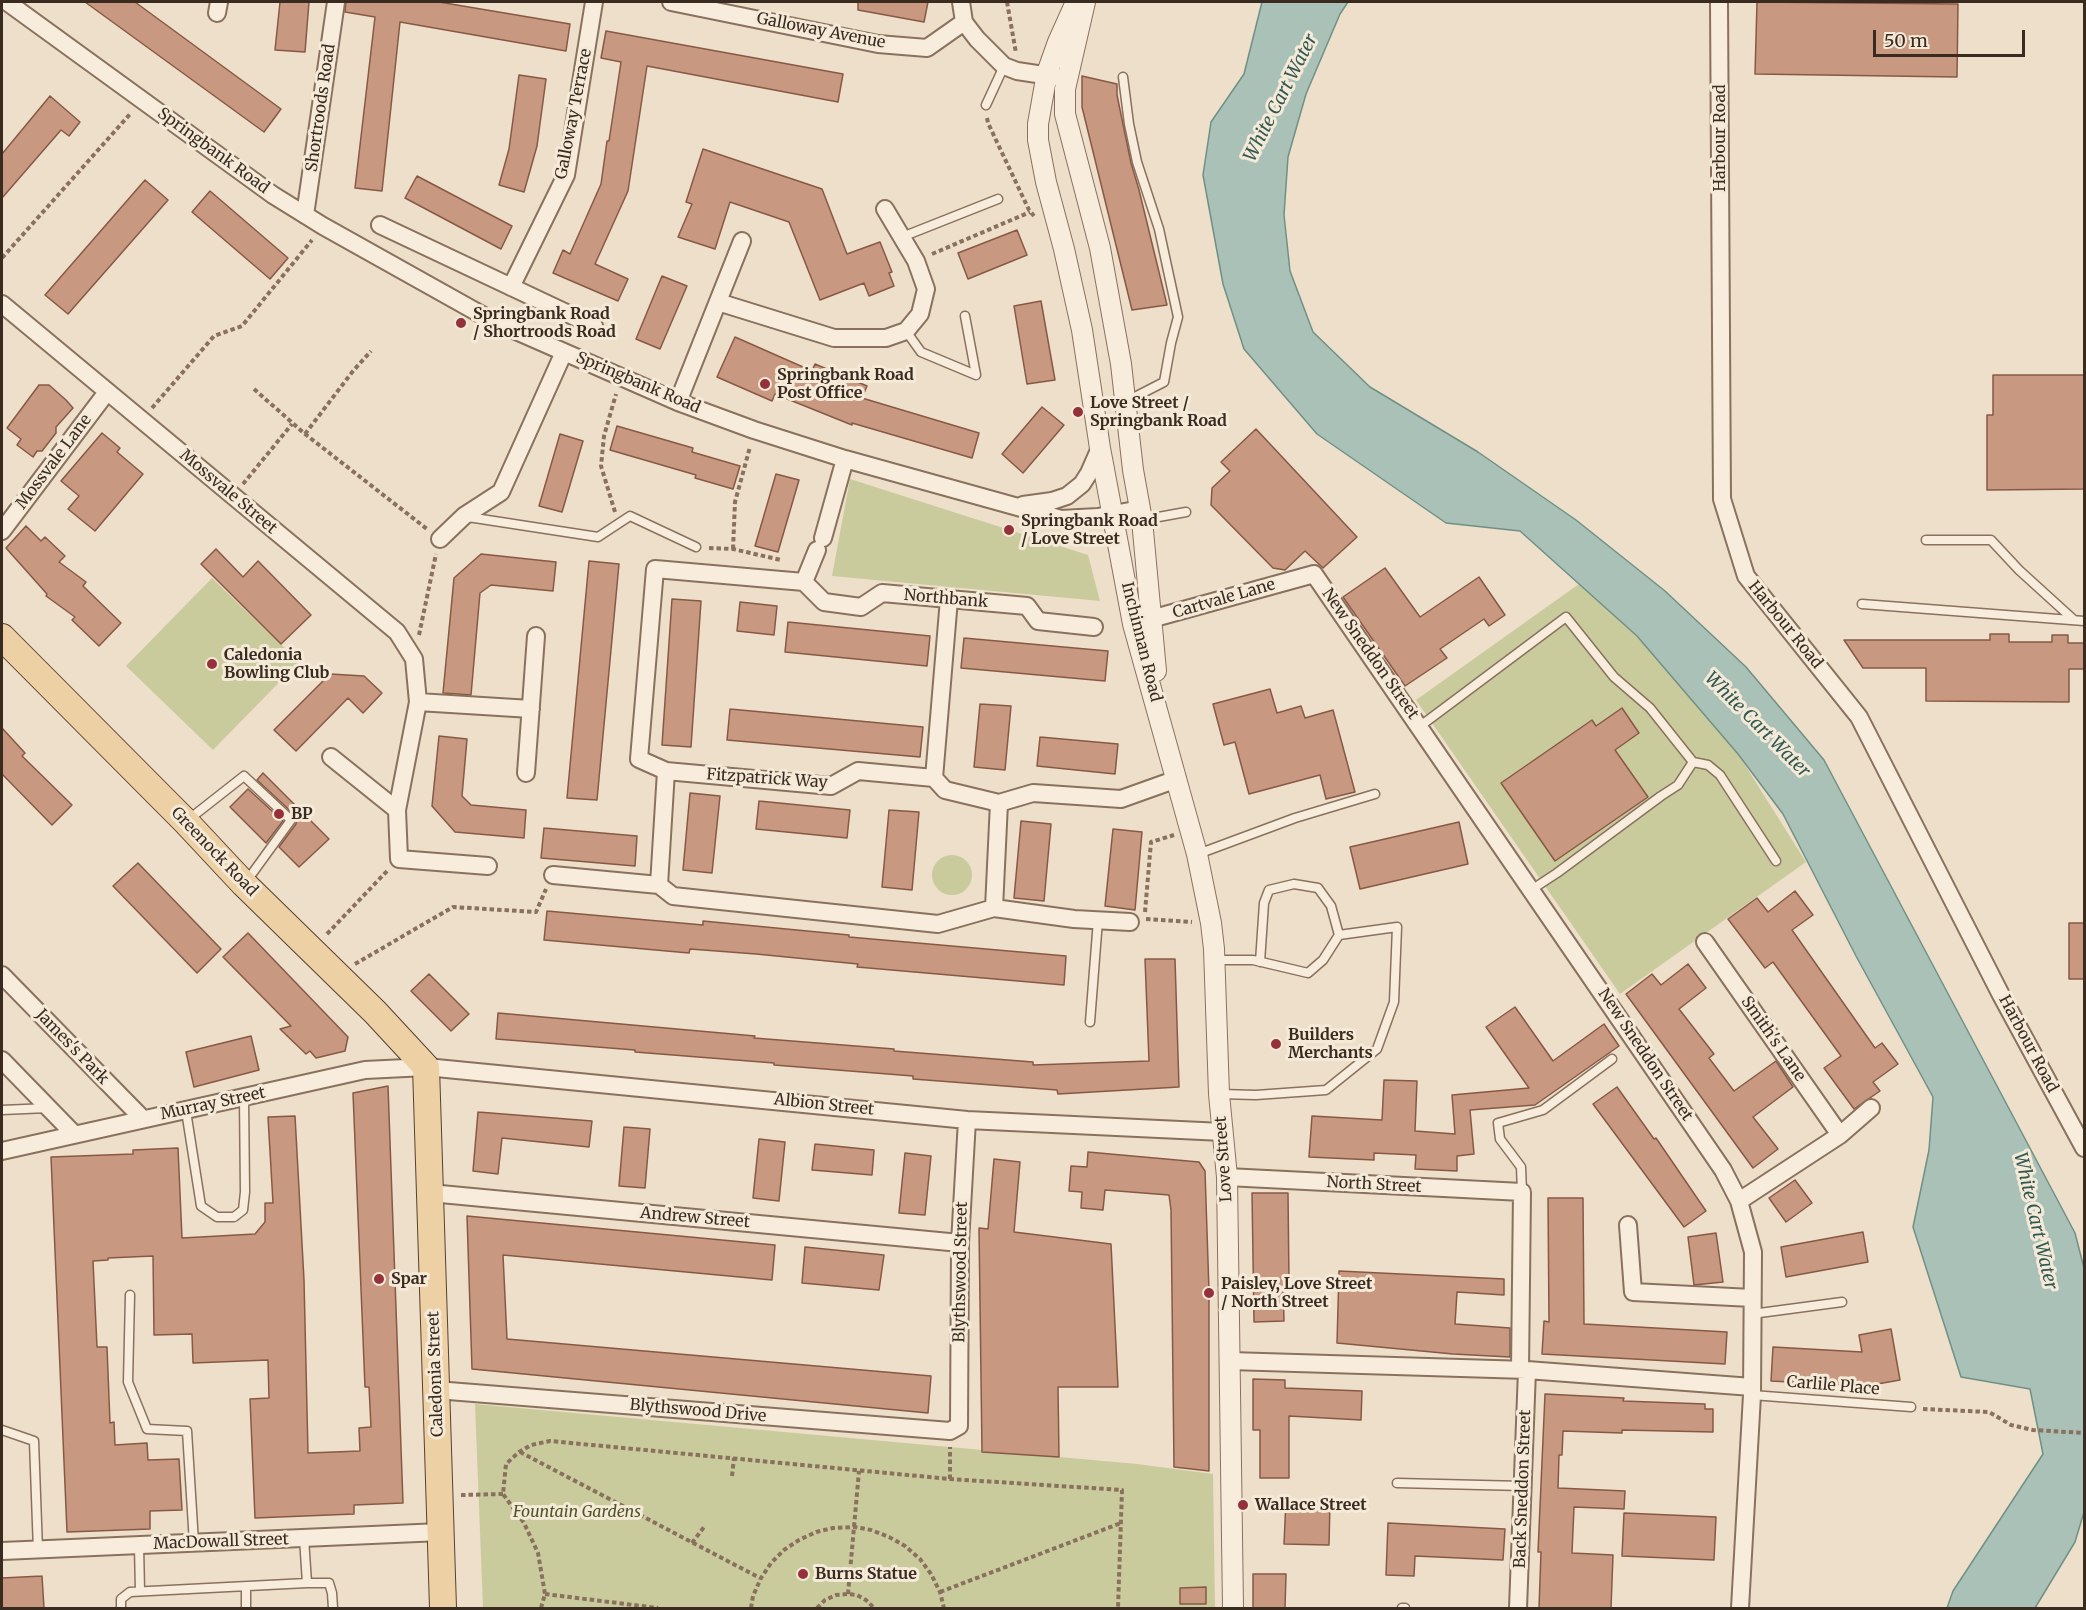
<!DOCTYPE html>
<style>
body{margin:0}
#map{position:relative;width:2086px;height:1610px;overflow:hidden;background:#eddfc9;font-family:Merriweather,serif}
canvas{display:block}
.frame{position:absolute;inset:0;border:3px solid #3a2b21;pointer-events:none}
.scale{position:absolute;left:1873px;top:30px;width:152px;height:27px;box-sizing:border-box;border:3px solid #3a2b21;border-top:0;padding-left:8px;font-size:18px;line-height:21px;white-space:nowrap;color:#3a2b21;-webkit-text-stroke:4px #f5ead8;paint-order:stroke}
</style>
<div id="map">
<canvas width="2086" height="1610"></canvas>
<div class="frame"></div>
<div class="scale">50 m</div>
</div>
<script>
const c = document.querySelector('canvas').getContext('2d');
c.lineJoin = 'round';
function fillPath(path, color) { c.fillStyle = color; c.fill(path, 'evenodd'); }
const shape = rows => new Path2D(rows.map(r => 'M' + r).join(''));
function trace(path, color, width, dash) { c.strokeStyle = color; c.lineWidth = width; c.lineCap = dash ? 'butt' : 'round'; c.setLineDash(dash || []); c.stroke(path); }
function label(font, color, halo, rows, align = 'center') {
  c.font = font + ' Merriweather,serif'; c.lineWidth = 6; c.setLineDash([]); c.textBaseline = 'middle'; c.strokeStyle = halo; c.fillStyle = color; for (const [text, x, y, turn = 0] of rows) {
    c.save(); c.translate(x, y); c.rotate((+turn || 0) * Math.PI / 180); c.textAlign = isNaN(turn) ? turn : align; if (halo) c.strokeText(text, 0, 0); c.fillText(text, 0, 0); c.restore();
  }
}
const green = shape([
 [850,479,1088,555,1100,601,832,576],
 [212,578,299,662,213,750,126,666],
 [1579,584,1637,636,1738,754,1806,862,1620,994,1416,700],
 '932 875a20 20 0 1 1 40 0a20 20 0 1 1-40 0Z',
 [475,1404,1137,1464,1213,1474,1215,1608,483,1608]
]);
const water = shape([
 [1262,2,1348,2,1340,14,1306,94,1288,157,1284,215,1290,271,1313,332,1370,387,1478,452,1576,520,1665,591,1746,667,1824,760,2075,1233,2084,1268,2084,1512,2075,1542,2035,1608,1947,1608,1953,1591,2043,1454,2030,1389,1961,1377,1913,1227,1929,1150,1933,1097,1856,956,1783,814,1738,754,1637,636,1520,531,1446,523,1317,434,1244,349,1223,284,1203,175,1211,122,1244,74,1262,2]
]);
const building = shape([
 [85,2,135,2,281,109,264,132,85,2],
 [280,2,309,2,305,52,275,50,280,2],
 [346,2,439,2,570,24,566,51,400,22,382,191,355,188,375,17,345,12,346,2],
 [858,2,928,2,924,22,858,10,858,2],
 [1757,2,1958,4,1957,77,1755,74,1757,2],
 [606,31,843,74,838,102,647,66,628,191,595,264,628,279,618,301,553,273,563,250,570,254,601,184,607,141,609,141,621,62,601,58,606,31],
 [519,75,546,79,537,146,524,192,499,185,509,149,519,75],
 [1082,76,1117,84,1117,95,1131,163,1139,190,1167,305,1132,310,1082,107,1082,76],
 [50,96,80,122,69,136,61,130,2,198,2,154,50,96],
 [703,149,822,189,847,254,880,242,892,272,889,273,894,286,869,296,864,283,820,300,789,222,730,202,715,249,678,237,692,204,686,202,703,149],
 [417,176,512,226,501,249,405,198,417,176],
 [145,180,168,200,68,314,45,295,145,180],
 [210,191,288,258,270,279,192,212,210,191],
 [1017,230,1027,255,968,279,958,253,1017,230],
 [662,276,687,286,660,349,636,339,662,276],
 [1041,301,1055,380,1027,384,1014,306,1041,301],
 [735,337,812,371,815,364,867,386,862,398,979,433,972,458,852,423,852,425,775,394,772,401,717,377,735,337],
 [1993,375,2085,375,2085,489,1987,490,1987,415,1993,415,1993,375],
 [39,385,49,385,66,400,73,408,56,427,56,433,42,451,37,451,33,457,17,445,21,439,7,428,39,385],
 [1042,407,1064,425,1023,473,1002,454,1042,407],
 [617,426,693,448,692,452,740,466,733,489,695,478,696,475,610,450,617,426],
 [1256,429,1357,537,1323,568,1305,551,1285,570,1273,568,1211,505,1212,488,1230,471,1221,462,1256,429],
 [102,433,120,448,117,452,143,474,95,531,68,509,79,496,61,481,102,433],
 [560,434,583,441,562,512,539,506,560,434],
 [776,474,799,480,778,552,755,546,776,474],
 [26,526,41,541,45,537,65,556,59,562,86,582,83,586,121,623,99,646,72,620,75,617,46,596,47,594,6,548,26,526],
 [216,549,243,577,258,561,311,615,281,644,201,564,216,549],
 [481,554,556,562,553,591,491,585,480,593,471,695,443,693,454,578,481,554],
 [589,561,619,564,597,800,567,798,589,561],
 [1385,568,1420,617,1479,577,1505,615,1489,626,1484,619,1440,649,1447,658,1405,686,1343,597,1385,568],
 [672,599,701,601,691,747,662,745,672,599],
 [740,602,777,606,774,635,737,631,740,602],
 [788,622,930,636,927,666,785,652,788,622],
 [1990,634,2009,634,2009,642,2052,642,2052,635,2068,635,2068,643,2085,643,2085,669,2069,669,2069,702,1926,701,1926,668,1863,668,1844,640,1990,640,1990,634],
 [964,638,1108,651,1105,681,961,668,964,638],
 [330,674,364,676,382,693,363,713,348,698,296,751,274,730,330,674],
 [1270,689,1277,713,1301,706,1305,718,1333,710,1355,792,1326,799,1320,775,1249,794,1235,742,1224,745,1213,704,1270,689],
 [980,704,1011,706,1005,770,974,767,980,704],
 [1622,708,1639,733,1615,750,1648,797,1555,861,1501,783,1592,720,1596,726,1622,708],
 [730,709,923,727,920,757,727,740,730,709],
 [2,728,25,753,22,756,72,805,52,825,2,774,2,728],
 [439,736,467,739,462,796,471,805,526,810,524,838,455,832,432,806,439,736],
 [1040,737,1118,744,1115,774,1037,766,1040,737],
 [263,773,329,839,299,867,279,847,296,824,297,817,257,780,263,773],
 [248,789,283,821,266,843,230,807,248,789],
 [690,793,720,796,712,873,683,870,690,793],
 [759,801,850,810,847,838,756,829,759,801],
 [889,810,919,812,912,890,882,887,889,810],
 [1021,821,1051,824,1044,901,1014,898,1021,821],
 [1459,822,1468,864,1360,889,1350,847,1459,822],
 [544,828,637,836,635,866,541,858,544,828],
 [1113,829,1142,832,1135,910,1105,906,1113,829],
 [138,863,221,949,197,973,113,886,138,863],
 [1795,891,1813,915,1792,930,1875,1048,1882,1043,1898,1064,1873,1082,1880,1091,1854,1109,1824,1068,1841,1056,1773,962,1765,968,1728,919,1757,898,1768,912,1795,891],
 [547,911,703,925,703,921,849,935,849,937,1066,956,1064,985,857,967,858,964,756,954,690,949,689,953,544,940,547,911],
 [2069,923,2085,923,2085,979,2069,979,2069,923],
 [248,933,348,1037,345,1051,316,1058,310,1051,306,1054,280,1029,291,1026,223,957,248,933],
 [1145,959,1175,959,1179,1087,1058,1094,1057,1090,913,1079,913,1076,774,1065,774,1063,635,1052,635,1050,496,1039,498,1013,755,1036,754,1038,894,1049,894,1051,1033,1062,1033,1065,1149,1061,1145,959],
 [1688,964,1706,988,1679,1009,1714,1054,1709,1058,1734,1091,1776,1061,1793,1087,1753,1117,1778,1149,1753,1168,1626,994,1652,974,1661,985,1688,964],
 [429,974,469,1014,451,1031,411,991,429,974],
 [1515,1007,1553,1061,1604,1024,1619,1046,1535,1105,1470,1110,1474,1154,1457,1156,1457,1171,1415,1169,1416,1155,1374,1153,1374,1160,1309,1157,1312,1116,1382,1120,1384,1080,1417,1081,1415,1131,1455,1134,1452,1095,1529,1088,1486,1027,1515,1007],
 [251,1036,259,1070,194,1087,186,1052,251,1036],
 [388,1086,403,1503,354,1505,354,1514,255,1518,250,1399,269,1398,268,1360,193,1363,192,1334,154,1335,153,1256,108,1258,108,1260,93,1261,97,1347,107,1347,110,1423,114,1422,115,1445,147,1443,148,1460,179,1459,182,1510,150,1511,150,1529,67,1532,51,1157,133,1154,133,1150,178,1148,182,1238,255,1234,265,1222,265,1203,273,1203,268,1117,295,1116,304,1280,308,1453,360,1451,359,1428,371,1427,369,1387,365,1387,353,1093,388,1086],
 [1617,1087,1654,1139,1656,1138,1706,1211,1684,1227,1593,1104,1617,1087],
 [478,1112,592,1121,589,1147,502,1138,498,1174,473,1171,478,1112],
 [624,1127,650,1129,645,1188,619,1186,624,1127],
 [759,1139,785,1142,779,1201,753,1198,759,1139],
 [815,1144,874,1150,872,1175,812,1170,815,1144],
 [1088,1152,1199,1162,1205,1171,1209,1291,1209,1471,1174,1467,1171,1210,1169,1195,1105,1190,1103,1210,1081,1208,1082,1192,1069,1191,1071,1166,1087,1167,1088,1152],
 [905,1153,931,1156,925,1215,899,1213,905,1153],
 [994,1159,1020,1162,1014,1232,1111,1244,1118,1387,1058,1387,1059,1457,982,1452,979,1228,988,1229,994,1159],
 [1795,1180,1812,1203,1786,1222,1769,1198,1795,1180],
 [1252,1193,1288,1193,1289,1283,1283,1283,1284,1321,1254,1322,1252,1193],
 [1548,1198,1583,1198,1584,1324,1727,1332,1725,1364,1542,1354,1544,1321,1549,1322,1548,1198],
 [467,1216,775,1245,772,1280,503,1255,507,1339,931,1376,928,1413,472,1369,467,1216],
 [1863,1232,1868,1262,1786,1277,1781,1247,1863,1232],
 [1716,1233,1723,1282,1694,1285,1688,1237,1716,1233],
 [805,1247,884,1255,879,1290,802,1283,805,1247],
 [1339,1271,1504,1279,1504,1295,1457,1292,1455,1324,1510,1328,1510,1357,1453,1354,1337,1343,1339,1271],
 [1891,1329,1900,1380,1866,1386,1771,1381,1773,1347,1862,1352,1859,1335,1891,1329],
 [1253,1379,1285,1380,1285,1388,1362,1391,1361,1420,1289,1416,1289,1478,1260,1478,1260,1430,1253,1430,1253,1379],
 [1545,1394,1624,1398,1623,1401,1705,1404,1705,1409,1713,1409,1713,1432,1622,1430,1622,1433,1563,1431,1562,1455,1559,1455,1558,1488,1625,1491,1624,1509,1574,1507,1572,1553,1613,1555,1611,1608,1539,1608,1541,1552,1538,1552,1545,1394],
 [1286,1500,1330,1502,1329,1545,1284,1544,1286,1500],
 [1624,1513,1716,1517,1714,1560,1622,1556,1624,1513],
 [1388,1523,1505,1529,1503,1560,1415,1556,1414,1576,1386,1575,1388,1523],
 [1253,1574,1286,1574,1285,1608,1253,1608,1253,1574],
 [42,1576,44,1608,2,1608,2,1578,42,1576],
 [1206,1587,1206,1604,1180,1604,1180,1588,1206,1587]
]);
const path = shape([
 [1007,2,1016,53],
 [987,118,988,123,1029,210,1034,216],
 [932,254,1030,212],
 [2,258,131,113],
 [254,389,305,434,427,529],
 [152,408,214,336,242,326,312,240],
 [305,434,353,371,371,351],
 [243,484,292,424],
 [615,512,601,466,604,436,616,394],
 [709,548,733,549,781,560],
 [733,549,735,502,750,447],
 [419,635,436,554],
 [1145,912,1151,842,1174,835],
 [1146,919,1192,922],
 [327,934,388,870],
 [355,964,453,907,536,912,546,889],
 [1923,1409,1989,1412,2011,1425,2033,1430,2084,1433],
 [520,1452,760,1578],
 [732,1476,734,1458],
 [950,1479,950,1447],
 [461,1495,503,1494],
 [692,1543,704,1527],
 [940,1592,1121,1523],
 [545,1594,658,1608],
 [848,1594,859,1471],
 [541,1608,545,1594,538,1553,524,1523,503,1494,506,1464,519,1452,531,1445,550,1441,950,1479,1122,1490,1118,1608],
 [751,1608,753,1596,761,1578,771,1563,784,1550,799,1540,816,1532,833,1528,855,1527,871,1530,889,1537,905,1546,920,1559,931,1574,940,1592,944,1608],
 [817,1608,825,1600,836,1595,848,1594,857,1595,866,1600,874,1608]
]);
const service = shape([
 [1123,77,1129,124,1137,162,1159,229,1178,317,1171,343,1164,382,1127,401],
 [986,105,1004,66],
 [902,237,998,199],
 [906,331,921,352,976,375,965,316],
 [468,517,598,537,630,516,696,547],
 [1142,520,1186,512],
 [1926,540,1991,540,2019,570,2074,620],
 [1862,604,2084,621],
 [1419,727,1566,617,1614,677,1650,708,1693,762,1708,765,1720,775,1776,861],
 [188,820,244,776,291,820,246,882],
 [1198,854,1295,818,1375,794],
 [1531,890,1557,873,1661,796,1678,785,1693,762],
 [1214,960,1253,960,1308,973,1323,960,1339,935,1397,927,1394,1002,1377,1049,1326,1090,1256,1095,1220,1094],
 [1260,962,1264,903,1269,890,1294,884,1318,888,1331,906,1339,935],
 [1090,1022,1098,920],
 [2,1110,48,1108],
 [186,1111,201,1206,217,1217,234,1217,243,1210,245,1192,244,1098],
 [1522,1192,1521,1167,1500,1139,1498,1123,1543,1110,1612,1059],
 [130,1295,128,1382,147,1429,187,1431,194,1543],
 [1752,1314,1842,1302],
 [1752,1395,1911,1407],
 [2,1430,34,1441,38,1551],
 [1397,1483,1523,1486],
 [304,1538,307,1583],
 [139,1546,140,1591],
 [246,1587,246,1608],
 [121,1608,121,1599,130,1592,307,1583,329,1583,332,1593,333,1608],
 [1402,1608,1405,1608]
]);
const minor = shape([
 [7,2,273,195,323,226,491,320,678,402,754,430,845,459,1061,519,1098,517,1140,509],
 [671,2,878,44,927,48,964,22],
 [961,2,964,22,977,39,1004,66,1017,71,1057,77],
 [1719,2,1722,499,1746,576,1859,717,2001,995,2084,1148],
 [217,13,219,2],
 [305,215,336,2],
 [380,225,594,326],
 [511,287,566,175,594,2],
 [718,302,834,338,886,338,906,331,920,314,926,289,916,261,885,209],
 [2,304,397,632,414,659,418,702],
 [678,402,742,241],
 [1023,505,1052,501,1067,496,1082,484,1089,473,1100,448],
 [2,531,107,392],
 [823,538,845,459],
 [440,539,464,516,501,492,564,352],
 [804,582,655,569,639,759,666,771,831,786,858,771,934,778,945,790,999,803,1033,793,1121,799,1177,779],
 [804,582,824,602,861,607,882,593,1027,606,1038,621,1094,627],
 [804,582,817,550],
 [1140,622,1314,574,1723,1170,1739,1201,1753,1252,1752,1395,1740,1608],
 [331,757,397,810],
 [666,771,659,885,673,896,938,924,994,908,1074,919,1130,922],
 [526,773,536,636],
 [934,778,949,599],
 [488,866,399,859,397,810,418,702,531,709],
 [553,875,659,885],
 [994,908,999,803],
 [1705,942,1840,1135],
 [2,975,143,1119],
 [2,1060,74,1134],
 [2,1151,365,1070,426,1067,967,1120,1223,1132],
 [1227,1177,1522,1192,1520,1370],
 [430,1193,960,1243],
 [1739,1201,1840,1135,1871,1108],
 [1628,1225,1633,1292,1752,1298],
 [1230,1361,1527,1370,1752,1387],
 [436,1390,950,1431,959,1426,960,1243,967,1120],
 [2,1551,441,1532],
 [1518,1608,1527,1370]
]);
const tertiary = shape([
 [1076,2,1058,42,1047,73,1038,124,1038,140,1046,182,1064,249,1082,330,1100,448,1133,624,1197,854,1211,923,1214,949,1219,1094,1227,1177,1233,1608],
 [1085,2,1065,89,1065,114,1100,248,1121,364,1133,470,1142,520,1156,671]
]);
const primary = shape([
 [2,637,186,822,244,884,375,1012,426,1067,443,1608]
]);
const markers = [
 [461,323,6,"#95313b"],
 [765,384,6,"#95313b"],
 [1078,412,6,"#95313b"],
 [1009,530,6,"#95313b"],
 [212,664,6,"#95313b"],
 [279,814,6,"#95313b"],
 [1276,1044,6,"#95313b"],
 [379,1279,6,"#95313b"],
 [1209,1293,6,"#95313b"],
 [1243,1505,6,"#95313b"],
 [803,1574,6,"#95313b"]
];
const streetNames = [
 ["Galloway Avenue",821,31,11],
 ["Shortroods Road",321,108,-82],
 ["Galloway Terrace",574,114,-79],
 ["Harbour Road",1720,138,-90],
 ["Springbank Road",213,151,36],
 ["Springbank Road",638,383,23],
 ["Mossvale Lane",54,462,-53],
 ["Mossvale Street",228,492,40],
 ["Northbank",946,599,5],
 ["Cartvale Lane",1224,599,-16],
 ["Harbour Road",1785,625,51],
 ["Inchinnan Road",1141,642,76],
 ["New Sneddon Street",1370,654,55],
 ["Fitzpatrick Way",767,779,4],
 ["Greenock Road",214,852,46],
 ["Smith's Lane",1773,1039,55],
 ["Harbour Road",2028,1044,62],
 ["James's Park",72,1047,46],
 ["New Sneddon Street",1645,1055,56],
 ["Murray Street",213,1104,-12],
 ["Albion Street",824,1105,6],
 ["Love Street",1224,1159,-94],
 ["North Street",1374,1185,3],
 ["Andrew Street",695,1218,5],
 ["Blythswood Street",961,1272,-89],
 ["Caledonia Street",436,1374,-92],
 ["Carlile Place",1833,1386,5],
 ["Blythswood Drive",698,1411,5],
 ["Back Sneddon Street",1523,1489,-88],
 ["MacDowall Street",221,1542,-2]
];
const poiNames = [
 ["Springbank Road",473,314],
 ["/ Shortroods Road",473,332],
 ["Springbank Road",777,375],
 ["Post Office",777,393],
 ["Love Street /",1090,403],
 ["Springbank Road",1090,421],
 ["Springbank Road",1021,521],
 ["/ Love Street",1021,539],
 ["Caledonia",224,655],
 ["Bowling Club",224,673],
 ["BP",291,814],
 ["Builders",1288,1035],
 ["Merchants",1288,1053],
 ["Spar",391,1279],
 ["Paisley, Love Street",1221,1284],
 ["/ North Street",1221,1302],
 ["Wallace Street",1255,1505],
 ["Burns Statue",815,1574]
];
const parkNames = [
 ["Fountain Gardens",577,1512]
];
const waterNames = [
 ["White Cart Water",1281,98,-63],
 ["White Cart Water",1757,725,45],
 ["White Cart Water",2035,1221,77]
];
fillPath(green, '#cacb9d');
fillPath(water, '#aac1b8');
trace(water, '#709085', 1.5);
fillPath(building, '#c99881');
trace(building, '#875945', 1.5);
trace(service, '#89715e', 11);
trace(minor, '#89715e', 20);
trace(tertiary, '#89715e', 22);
trace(primary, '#574032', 28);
trace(path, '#89715e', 4, [4.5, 3]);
trace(service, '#f8eddc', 8);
trace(minor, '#f8eddc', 16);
trace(tertiary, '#f8eddc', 20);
trace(primary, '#edd0a4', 26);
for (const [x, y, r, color] of markers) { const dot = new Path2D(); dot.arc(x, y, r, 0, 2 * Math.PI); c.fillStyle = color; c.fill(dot); trace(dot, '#f5ead8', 2); }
label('16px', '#3a2b21', '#f5ead8', streetNames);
label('bold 16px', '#3a2b21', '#f5ead8', poiNames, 'left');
label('italic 16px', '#4e5529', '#f5ead8', parkNames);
label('italic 18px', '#315953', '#f5ead8', waterNames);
</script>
